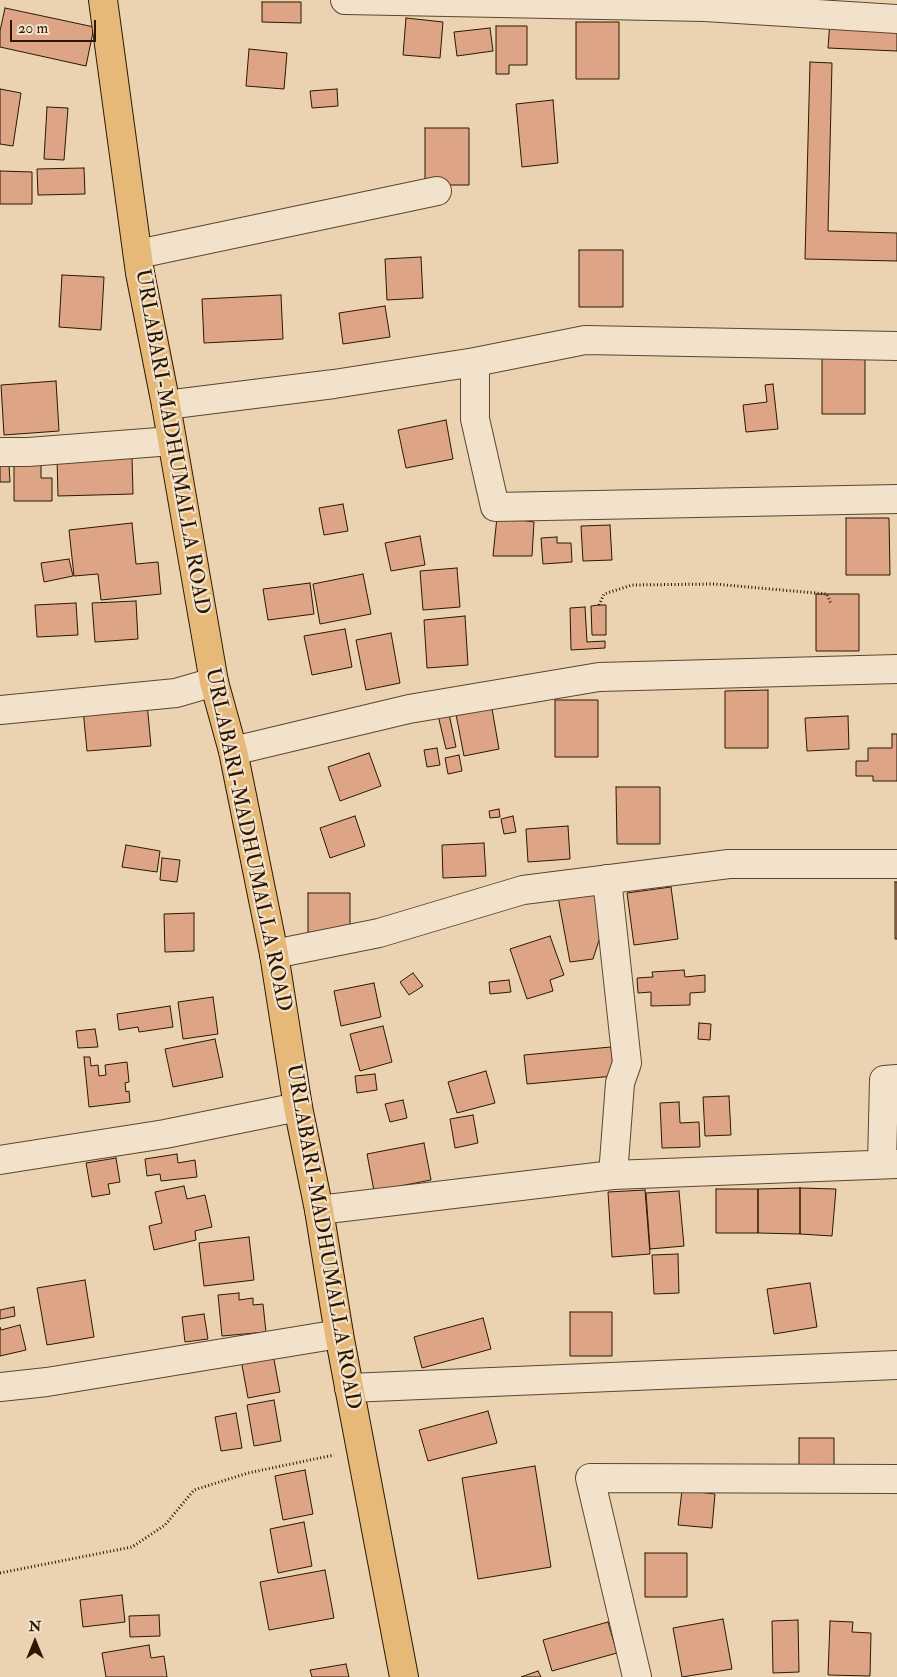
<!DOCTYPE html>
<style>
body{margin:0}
#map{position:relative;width:897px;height:1677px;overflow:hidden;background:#ebd2b0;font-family:"IM FELL Double Pica",serif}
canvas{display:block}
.north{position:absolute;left:10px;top:1617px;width:50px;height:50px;-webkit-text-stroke:4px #f2e2cc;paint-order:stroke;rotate:0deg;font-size:14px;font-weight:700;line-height:20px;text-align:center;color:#2b1803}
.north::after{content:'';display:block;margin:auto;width:18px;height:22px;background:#2b1803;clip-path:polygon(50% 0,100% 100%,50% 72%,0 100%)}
.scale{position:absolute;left:10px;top:20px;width:86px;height:22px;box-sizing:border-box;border:2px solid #2b1803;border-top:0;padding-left:6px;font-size:15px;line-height:18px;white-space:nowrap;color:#2b1803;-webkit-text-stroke:4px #f2e2cc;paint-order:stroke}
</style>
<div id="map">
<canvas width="897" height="1677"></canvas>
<div class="north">N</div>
<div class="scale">20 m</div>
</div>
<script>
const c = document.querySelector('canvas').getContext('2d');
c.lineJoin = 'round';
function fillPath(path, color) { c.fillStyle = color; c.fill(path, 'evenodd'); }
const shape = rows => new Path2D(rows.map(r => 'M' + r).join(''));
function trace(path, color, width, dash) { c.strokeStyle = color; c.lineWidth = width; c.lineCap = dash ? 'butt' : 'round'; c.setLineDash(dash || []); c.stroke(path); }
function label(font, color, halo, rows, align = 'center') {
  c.font = font + ' "IM FELL Double Pica",serif'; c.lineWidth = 4.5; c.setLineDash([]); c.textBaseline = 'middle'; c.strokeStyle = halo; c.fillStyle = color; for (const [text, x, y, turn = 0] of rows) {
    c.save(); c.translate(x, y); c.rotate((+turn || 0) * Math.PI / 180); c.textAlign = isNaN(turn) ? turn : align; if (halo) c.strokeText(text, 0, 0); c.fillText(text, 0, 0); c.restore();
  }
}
const building = shape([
 [262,2,301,2,301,23,262,22,262,2],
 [5,8,94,27,86,66,0,47,0,31,5,8],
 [406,18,443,22,440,58,403,55,406,18],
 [830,21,897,26,897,51,828,48,830,21],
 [576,22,619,22,619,79,576,79,576,22],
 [496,26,527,26,527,65,509,65,509,74,496,74,496,26],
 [490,28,493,51,457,56,454,32,490,28],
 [249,49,287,53,284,89,246,86,249,49],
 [810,62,832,63,828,231,897,233,897,261,805,259,810,62],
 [0,89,21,93,13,146,0,144,0,89],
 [337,89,338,106,312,108,310,91,337,89],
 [553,100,558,163,522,167,516,104,553,100],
 [47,107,68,108,64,160,44,159,47,107],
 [425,128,469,128,469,185,425,185,425,128],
 [84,168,85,194,38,195,37,169,84,168],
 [0,171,32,172,32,204,0,204,0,171],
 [579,250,623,250,623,307,579,307,579,250],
 [421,257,423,298,387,300,385,259,421,257],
 [62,275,104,277,101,330,59,327,62,275],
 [281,295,283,339,204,343,202,299,281,295],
 [385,306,390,337,343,344,339,313,385,306],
 [865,357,865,414,822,414,822,358,865,357],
 [56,381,59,431,4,435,1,385,56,381],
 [773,384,778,429,746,432,743,405,767,402,765,385,773,384],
 [446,420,453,459,406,468,398,430,446,420],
 [132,456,133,494,58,496,57,458,132,456],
 [14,463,41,463,41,478,52,478,52,501,14,501,14,463],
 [0,465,9,465,10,482,0,482,0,465],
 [343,504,348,531,324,535,319,508,343,504],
 [497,517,534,522,532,556,493,556,497,517],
 [846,518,889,518,890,575,846,575,846,518],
 [132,523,136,564,158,562,161,594,101,600,98,574,74,576,69,530,132,523],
 [610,525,612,560,583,561,581,526,610,525],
 [420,536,425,565,391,571,385,543,420,536],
 [557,537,557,543,571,543,572,562,543,564,541,538,557,537],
 [69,559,73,576,44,582,41,563,69,559],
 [457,568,460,607,423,610,420,571,457,568],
 [363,574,371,614,320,624,313,584,363,574],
 [310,583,314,614,268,620,263,589,310,583],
 [816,594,859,594,859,651,816,651,816,594],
 [136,601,138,639,95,642,92,603,136,601],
 [76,603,78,635,37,637,35,605,76,603],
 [599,605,606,605,606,635,592,635,591,606,599,605],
 [585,607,587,642,605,641,605,648,571,650,570,608,585,607],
 [465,616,468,665,427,668,424,620,465,616],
 [345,629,352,667,312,675,304,636,345,629],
 [391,633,400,683,366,690,356,640,391,633],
 [768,690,768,748,725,748,725,691,768,690],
 [490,697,499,749,464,756,454,704,490,697],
 [555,700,598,700,598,757,555,757,555,700],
 [147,703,151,746,87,751,83,709,147,703],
 [448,709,456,747,446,749,437,711,448,709],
 [848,716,849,749,807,751,805,718,848,716],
 [892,734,897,734,897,781,873,781,873,776,856,776,856,761,868,761,868,748,892,748,892,734],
 [437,748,440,765,427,767,424,750,437,748],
 [369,753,381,786,340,801,328,767,369,753],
 [459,755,462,771,448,774,445,758,459,755],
 [616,787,660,787,660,844,617,844,616,787],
 [499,809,500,817,490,818,489,811,499,809],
 [355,816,365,846,330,858,320,828,355,816],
 [513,816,516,832,504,834,501,819,513,816],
 [568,826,570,859,528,862,526,829,568,826],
 [484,843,486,876,443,878,442,845,484,843],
 [126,845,160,851,157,872,122,867,126,845],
 [162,858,180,860,177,882,160,880,162,858],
 [895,882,897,882,897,939,895,939,895,882],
 [671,887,678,939,634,945,627,893,671,887],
 [597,892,601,934,593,959,570,962,558,897,597,892],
 [308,893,350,893,350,937,308,937,308,893],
 [194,913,194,951,165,952,164,914,194,913],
 [550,936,564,975,550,980,553,991,527,999,510,949,550,936],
 [684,970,685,977,705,975,705,992,690,993,690,1005,651,1006,651,992,638,993,637,978,653,977,652,972,684,970],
 [413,973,423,986,409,995,400,982,413,973],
 [509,980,511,992,490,994,489,982,509,980],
 [374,983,381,1017,341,1026,334,991,374,983],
 [213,997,218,1034,183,1039,178,1002,213,997],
 [170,1006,173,1027,139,1032,138,1027,119,1030,117,1014,170,1006],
 [699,1023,711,1024,710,1040,698,1039,699,1023],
 [383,1026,392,1062,360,1071,350,1034,383,1026],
 [95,1029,98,1047,78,1048,76,1031,95,1029],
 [215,1039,223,1077,173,1087,165,1049,215,1039],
 [611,1047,614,1076,527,1084,524,1055,611,1047],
 [84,1057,90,1057,91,1066,98,1065,99,1076,106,1075,105,1065,127,1062,129,1082,125,1083,126,1092,129,1091,130,1102,89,1107,84,1057],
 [486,1071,495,1103,457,1113,448,1082,486,1071],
 [375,1074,377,1090,357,1093,355,1076,375,1074],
 [729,1096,731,1135,705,1136,703,1097,729,1096],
 [403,1100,407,1118,390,1122,385,1104,403,1100],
 [679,1102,680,1123,699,1122,700,1147,662,1148,660,1103,679,1102],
 [473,1115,478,1143,455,1148,450,1119,473,1115],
 [424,1143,431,1180,374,1191,367,1154,424,1143],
 [177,1154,178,1163,195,1160,197,1177,161,1181,160,1174,147,1176,145,1159,177,1154],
 [116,1158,120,1182,108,1184,110,1194,92,1197,86,1163,116,1158],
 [184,1186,187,1199,205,1195,212,1227,195,1231,196,1240,154,1250,149,1226,162,1223,155,1192,184,1186],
 [800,1188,800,1234,758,1233,758,1189,800,1188],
 [800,1188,836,1189,832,1236,800,1234,800,1188],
 [716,1189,758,1189,758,1233,716,1233,716,1189],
 [645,1190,650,1254,612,1257,608,1192,645,1190],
 [679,1191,684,1246,650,1249,646,1193,679,1191],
 [249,1237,254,1280,204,1286,199,1243,249,1237],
 [678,1254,679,1293,654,1294,652,1255,678,1254],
 [85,1280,94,1337,47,1345,37,1288,85,1280],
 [810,1283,817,1327,774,1334,767,1289,810,1283],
 [239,1293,239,1300,253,1298,253,1305,263,1304,266,1332,222,1336,218,1295,239,1293],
 [14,1307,15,1316,0,1319,0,1310,14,1307],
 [570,1312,612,1312,612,1356,570,1356,570,1312],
 [204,1314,208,1339,185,1342,182,1317,204,1314],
 [483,1318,491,1349,422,1368,414,1337,483,1318],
 [20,1325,26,1350,0,1356,0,1327,1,1330,20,1325],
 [273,1354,280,1392,248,1398,241,1360,273,1354],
 [274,1400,281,1441,254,1446,247,1405,274,1400],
 [488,1411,497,1443,428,1461,419,1430,488,1411],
 [236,1413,242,1448,221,1451,215,1417,236,1413],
 [799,1438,834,1438,834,1467,799,1468,799,1438],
 [535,1466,551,1567,478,1579,462,1478,535,1466],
 [305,1470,313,1514,283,1520,275,1476,305,1470],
 [682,1490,715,1494,712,1528,678,1525,682,1490],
 [304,1522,312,1566,278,1573,270,1529,304,1522],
 [645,1553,687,1553,687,1597,645,1597,645,1553],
 [325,1570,334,1618,269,1630,260,1582,325,1570],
 [122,1595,125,1622,83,1627,80,1600,122,1595],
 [159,1615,160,1636,130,1637,129,1616,159,1615],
 [723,1619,732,1669,682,1677,673,1628,723,1619],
 [798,1620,799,1672,773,1673,772,1621,798,1620],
 [830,1621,853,1622,852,1632,871,1633,870,1676,828,1675,830,1621],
 [608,1622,617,1653,552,1671,543,1640,608,1622],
 [149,1645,151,1658,164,1656,167,1677,106,1677,102,1653,149,1645],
 [346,1664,349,1677,312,1677,310,1670,346,1664],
 [538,1671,541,1677,521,1677,538,1671]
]);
const path = shape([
 [599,605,604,594,632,585,714,584,827,594,831,604],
 [0,1573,132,1547,165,1525,194,1490,248,1473,334,1455]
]);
const minor = shape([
 [345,0,705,7,897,19],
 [138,254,437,191],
 [897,346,585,340,475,362,475,419,495,507,897,499],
 [166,405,334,384,475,362],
 [0,452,28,452,172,441],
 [0,710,176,693,214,682],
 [233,751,409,709,599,677,897,669],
 [607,879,627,1063,620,1083,613,1175],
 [274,954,379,933,523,890,729,864,897,864],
 [0,1160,165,1134,298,1107],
 [882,1164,884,1080,897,1079],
 [319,1210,613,1175,897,1164],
 [0,1387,47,1382,339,1334],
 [349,1388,897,1365],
 [637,1677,590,1478,897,1479]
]);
const major = shape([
 [103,0,140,273,166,405,214,682,233,751,274,954,298,1107,319,1210,339,1334,404,1677]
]);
const streetNames = [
 ["URLABARI-MADHUMALLA ROAD",171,442,80],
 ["URLABARI-MADHUMALLA ROAD",247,840,78],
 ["URLABARI-MADHUMALLA ROAD",322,1237,80]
];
fillPath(building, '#dda586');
trace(building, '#2b1803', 1);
trace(minor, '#5b462e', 30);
trace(major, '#2b1803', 30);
trace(path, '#2b1803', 3, [1, 2.5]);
trace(minor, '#f2e2cc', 28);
trace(major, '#e6b978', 28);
label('21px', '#2b1803', '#f2e2cc', streetNames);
</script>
